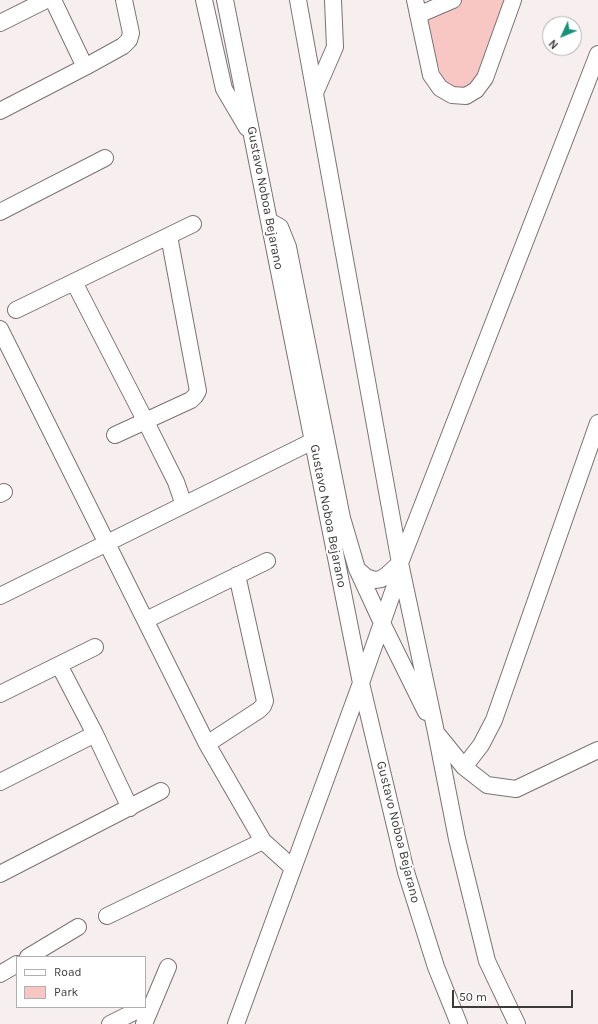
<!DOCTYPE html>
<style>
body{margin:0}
#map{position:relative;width:598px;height:1024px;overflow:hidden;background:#f7efef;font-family:Karla,sans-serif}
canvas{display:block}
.legend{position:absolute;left:16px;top:956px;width:130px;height:52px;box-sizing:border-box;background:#fff;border:1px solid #b1b0b0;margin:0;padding:5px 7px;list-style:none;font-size:12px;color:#3d3a3a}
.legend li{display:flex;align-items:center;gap:8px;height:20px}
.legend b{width:20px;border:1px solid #b1b0b0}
.north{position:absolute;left:542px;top:16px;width:40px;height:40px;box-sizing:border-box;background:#fff;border:1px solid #b1b0b0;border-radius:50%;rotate:226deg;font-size:11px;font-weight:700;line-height:16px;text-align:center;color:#3d3a3a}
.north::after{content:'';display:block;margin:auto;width:14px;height:18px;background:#179278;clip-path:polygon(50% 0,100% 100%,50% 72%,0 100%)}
.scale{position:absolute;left:452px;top:990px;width:121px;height:18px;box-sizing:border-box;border:2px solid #3d3a3a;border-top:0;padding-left:5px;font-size:12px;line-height:14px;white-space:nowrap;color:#3d3a3a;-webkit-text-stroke:3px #fff;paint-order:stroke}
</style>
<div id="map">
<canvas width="598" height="1024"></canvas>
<ul class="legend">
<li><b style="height:5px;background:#fff"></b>Road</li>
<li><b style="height:11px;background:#f8c7c4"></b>Park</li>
</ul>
<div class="north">N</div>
<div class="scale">50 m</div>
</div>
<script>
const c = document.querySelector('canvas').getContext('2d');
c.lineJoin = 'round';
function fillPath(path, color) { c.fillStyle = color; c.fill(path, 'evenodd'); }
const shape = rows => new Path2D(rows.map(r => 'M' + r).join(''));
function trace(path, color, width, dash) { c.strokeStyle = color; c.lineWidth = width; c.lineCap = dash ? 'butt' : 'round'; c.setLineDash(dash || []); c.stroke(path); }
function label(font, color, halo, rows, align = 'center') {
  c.font = font + ' Karla,sans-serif'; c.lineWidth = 4; c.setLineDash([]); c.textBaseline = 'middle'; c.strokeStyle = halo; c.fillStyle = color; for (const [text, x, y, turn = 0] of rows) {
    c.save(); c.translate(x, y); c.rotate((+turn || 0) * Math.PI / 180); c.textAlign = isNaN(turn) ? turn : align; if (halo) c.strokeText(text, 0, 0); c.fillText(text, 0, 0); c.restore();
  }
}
const green = shape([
 [462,0,506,0,474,84,470,87,456,89,443,82,425,20,429,15]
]);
const minor = shape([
 [53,0,85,67],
 [204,0,224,89,247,128],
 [225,0,361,683,406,872,436,967,459,1024],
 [298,0,400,563,436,732,457,839,487,961,517,1024],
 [415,0,431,75,440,88,452,95,466,96,476,90,485,78,513,0],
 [418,15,453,0],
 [0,23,46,0],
 [315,93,335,47,333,0],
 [0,111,85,67,123,46,129,40,131,33,124,0],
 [0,212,105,158],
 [271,222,280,227,288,247,342,518,357,569,382,623,426,712],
 [74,282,146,422,176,482,184,505],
 [16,310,193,224],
 [0,329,207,744,263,841,293,868],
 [115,435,191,400,195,396,198,391,169,236],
 [0,494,4,492],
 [357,569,366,577,375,580,381,579,387,575,400,563],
 [0,596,313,441],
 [146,620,267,561],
 [59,665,95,734,130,808],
 [0,694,95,647],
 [438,735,464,767,487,785,516,789,598,750],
 [207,744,259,710,263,706,265,701,237,575],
 [464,767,481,745,494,720,598,423],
 [0,782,95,734],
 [0,874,161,791],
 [107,916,263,841],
 [28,957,78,927],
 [0,974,17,964],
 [110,1024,144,1007],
 [144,1024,168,967],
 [236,1024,361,683,396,583,400,563,598,54]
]);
const streetNames = [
 ["Gustavo Noboa Bejarano",265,198,79],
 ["Gustavo Noboa Bejarano",328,516,79],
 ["Gustavo Noboa Bejarano",398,832,76]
];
fillPath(green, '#f8c7c4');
trace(minor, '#7a7373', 18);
trace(minor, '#fff', 16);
label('13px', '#3d3a3a', '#fff', streetNames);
</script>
